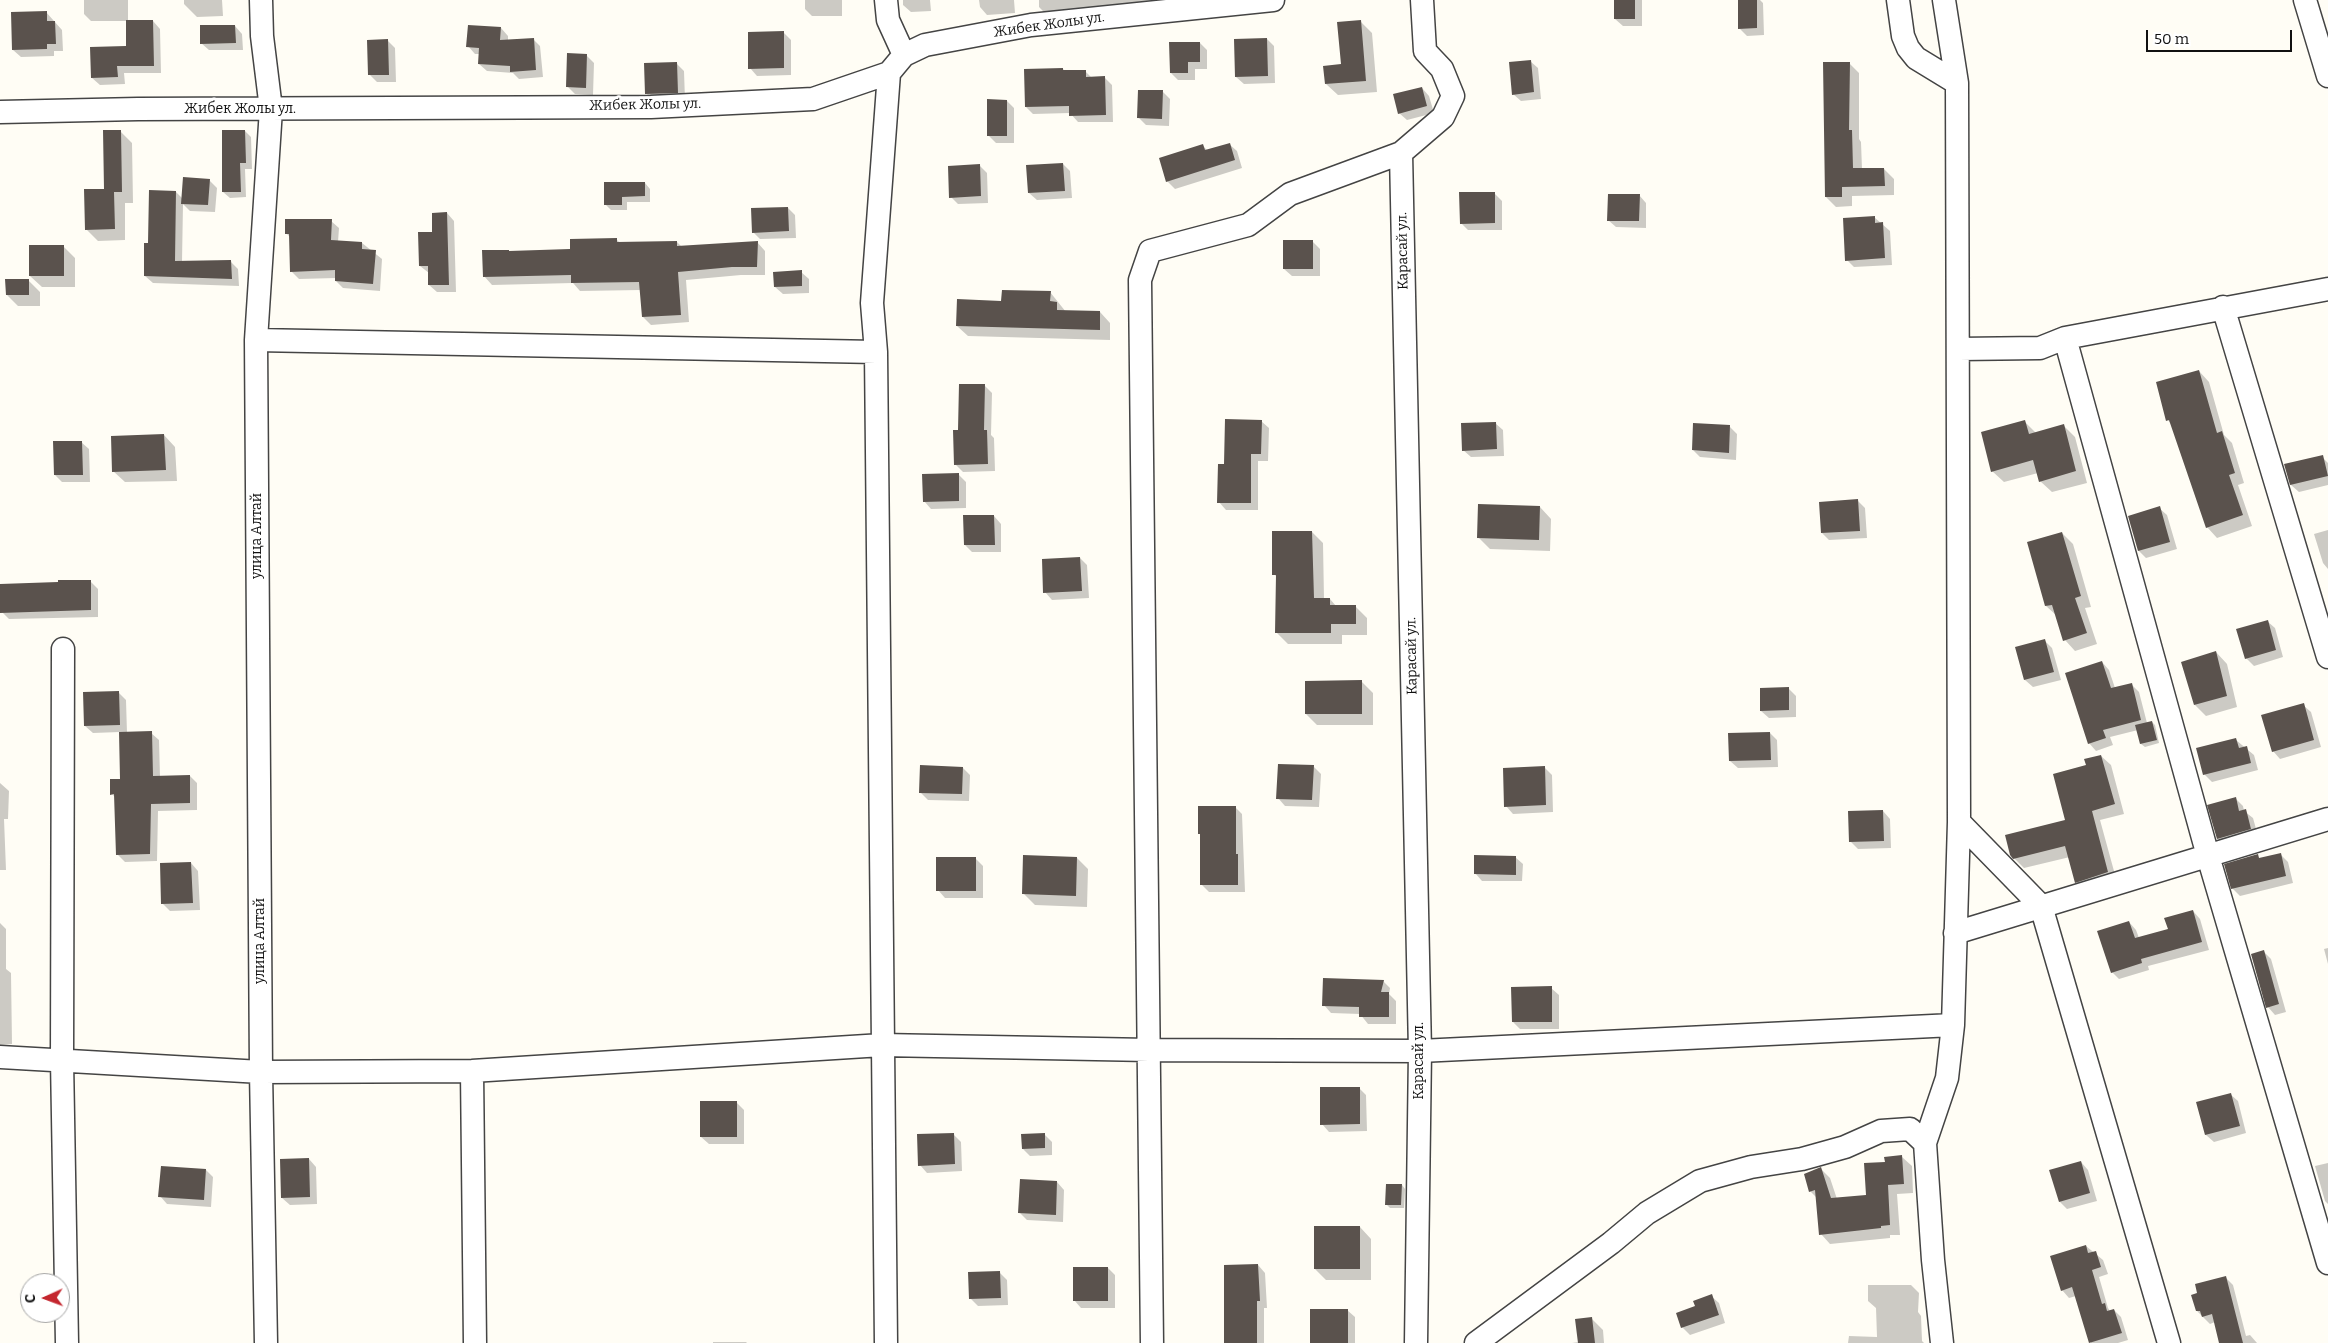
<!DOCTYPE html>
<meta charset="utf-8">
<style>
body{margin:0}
#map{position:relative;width:2328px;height:1343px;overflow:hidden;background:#fffdf5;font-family:Bitter,serif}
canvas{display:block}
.north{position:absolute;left:20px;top:1273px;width:50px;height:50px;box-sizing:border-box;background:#fff;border:1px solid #a0a0a0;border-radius:50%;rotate:268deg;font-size:14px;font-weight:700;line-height:20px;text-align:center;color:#111}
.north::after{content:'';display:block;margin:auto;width:18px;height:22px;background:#c4262e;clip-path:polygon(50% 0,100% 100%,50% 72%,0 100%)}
.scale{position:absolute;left:2146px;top:30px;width:146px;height:22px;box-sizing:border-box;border:2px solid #111;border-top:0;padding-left:6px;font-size:15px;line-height:18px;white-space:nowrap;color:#111;-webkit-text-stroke:4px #fff;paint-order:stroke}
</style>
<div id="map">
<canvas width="2328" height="1343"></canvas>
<div class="north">С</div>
<div class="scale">50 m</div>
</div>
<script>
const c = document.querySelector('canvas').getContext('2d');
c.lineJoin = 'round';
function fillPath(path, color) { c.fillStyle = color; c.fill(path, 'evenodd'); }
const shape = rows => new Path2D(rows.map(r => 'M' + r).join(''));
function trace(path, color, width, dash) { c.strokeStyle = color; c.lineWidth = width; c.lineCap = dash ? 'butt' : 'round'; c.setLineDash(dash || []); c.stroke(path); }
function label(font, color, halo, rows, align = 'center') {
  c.font = font + ' Bitter,serif'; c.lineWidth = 5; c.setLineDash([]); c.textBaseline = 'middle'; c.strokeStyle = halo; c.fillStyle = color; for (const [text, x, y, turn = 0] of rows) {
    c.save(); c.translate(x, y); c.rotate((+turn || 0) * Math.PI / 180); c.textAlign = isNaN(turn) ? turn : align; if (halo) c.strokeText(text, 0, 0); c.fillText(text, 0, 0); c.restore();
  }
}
const shadow = shape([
 [84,0,128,0,128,22,153,21,160,29,161,73,124,73,125,84,100,85,92,78,127,47,127,21,91,21,84,14],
 [184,0,222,0,223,16,197,17,184,4],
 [805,0,842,0,842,16,812,16,805,9],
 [903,0,930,0,931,11,911,12,903,5],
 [979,0,1014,0,1015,13,987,15,980,7],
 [1039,0,1207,0,1049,17,1039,7],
 [1616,0,1642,0,1642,26,1623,26,1615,19],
 [1739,0,1760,0,1763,3,1764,35,1747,36,1739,28],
 [46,12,62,30,63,51,54,51,54,56,21,57,13,50],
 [1361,22,1372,33,1377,92,1338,95,1326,84,1342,65],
 [235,26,242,34,243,50,209,50,201,43],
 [501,28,508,36,508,40,533,39,540,46,543,77,519,79,513,73,487,71,479,64,480,54,475,54,468,46],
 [783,32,791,40,791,75,757,76,750,68],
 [1267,39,1274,46,1275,83,1244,84,1236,77],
 [387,40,395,48,396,82,377,82,370,75],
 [1200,43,1207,50,1207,69,1195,69,1195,80,1178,80,1171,73],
 [586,55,594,63,593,95,575,94,568,87],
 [1530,61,1538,68,1541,99,1521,101,1513,94],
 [1849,63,1859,73,1859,139,1861,142,1862,169,1884,169,1894,179,1894,195,1852,196,1852,206,1836,207,1826,197],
 [677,64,684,71,685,100,653,101,646,93],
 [1063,69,1065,71,1085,71,1092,78,1105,78,1112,85,1113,122,1078,122,1070,113,1033,114,1026,107],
 [1422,88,1429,96,1434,113,1407,120,1399,113],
 [1162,91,1170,99,1169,126,1146,125,1139,118],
 [1007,101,1014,108,1014,143,996,143,988,135],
 [120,131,132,143,133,203,125,203,125,240,98,241,86,229,106,190],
 [245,131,251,137,252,169,245,169,246,197,230,198,223,192],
 [1229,144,1237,151,1242,168,1175,189,1167,181,1203,146,1208,151],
 [1063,164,1070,171,1072,198,1037,200,1029,193],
 [979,165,987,173,988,203,958,204,951,197],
 [209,180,217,188,215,212,190,211,183,204,182,262,231,262,238,269,239,286,153,283,145,276,149,244,176,192,182,198],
 [645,183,650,189,650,202,627,202,627,210,611,210,605,204],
 [1494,193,1502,201,1502,230,1468,230,1461,223],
 [1639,195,1646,203,1646,228,1616,227,1608,220],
 [788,208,795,215,796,238,760,239,753,232],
 [447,213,454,221,456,292,437,292,429,285,429,273,420,266,434,233],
 [1874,217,1890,231,1892,265,1854,267,1847,260],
 [331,221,339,228,338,242,362,243,382,259,380,291,343,288,336,281,336,278,299,279,291,271,290,237,286,233],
 [616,239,620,243,677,242,682,247,757,242,765,251,765,275,741,275,686,280,689,322,651,325,643,317,641,290,580,291,573,283,492,285,484,276,510,253,571,250],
 [1312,241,1320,249,1320,276,1292,276,1284,269],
 [63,246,75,258,75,287,42,287,30,276],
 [801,272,809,279,809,293,783,294,775,287],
 [28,280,40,292,40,306,18,306,7,295],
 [1050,292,1066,312,1100,312,1110,323,1110,340,968,336,957,326,1003,302],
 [2199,371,2209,382,2224,435,2232,443,2244,483,2238,485,2252,526,2217,538,2207,527,2171,424,2168,420],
 [984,385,992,393,991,435,994,438,995,471,963,472,955,464,959,431],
 [1261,421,1269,428,1268,461,1258,461,1258,510,1226,510,1219,502,1225,466],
 [2024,421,2036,433,2064,426,2075,437,2087,483,2052,492,2040,481,2038,473,2004,482,1992,471],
 [1495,423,1503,430,1504,456,1471,457,1463,450],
 [1730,427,1737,434,1736,460,1700,457,1693,450],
 [164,435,175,447,177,481,125,482,113,471],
 [81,442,89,449,90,482,62,482,55,475],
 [2322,457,2328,463,2328,485,2299,492,2291,485,2286,465],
 [959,475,966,482,966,508,931,509,924,501],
 [1858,501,1865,508,1867,538,1829,540,1822,533],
 [1540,507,1551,519,1550,551,1490,549,1478,537],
 [2159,508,2167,515,2177,549,2146,558,2139,551,2129,517],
 [994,516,1001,524,1001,552,972,552,965,545],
 [2328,530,2328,569,2323,563,2314,534],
 [1312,532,1323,543,1324,599,1330,599,1336,606,1356,607,1367,618,1367,635,1342,635,1342,644,1288,644,1276,632,1277,577,1274,574],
 [2062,533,2073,544,2091,607,2085,608,2097,644,2075,651,2065,640,2057,616,2046,606],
 [1080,558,1087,565,1089,598,1052,600,1045,592],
 [90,581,98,589,98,617,9,619,2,612],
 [2267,621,2275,628,2283,657,2254,666,2246,658],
 [2045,641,2052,648,2061,680,2033,687,2025,680,2017,648],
 [2216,652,2227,664,2237,707,2206,716,2195,705],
 [2102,662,2109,670,2115,688,2131,684,2139,692,2147,723,2152,722,2155,725,2159,743,2145,747,2141,744,2138,730,2110,737,2113,745,2096,751,2089,743],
 [1361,681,1373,693,1373,725,1317,725,1306,714],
 [1788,688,1796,696,1796,717,1769,718,1761,711],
 [118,692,126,700,127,733,151,733,159,740,160,777,190,776,197,783,197,810,158,811,157,861,125,862,117,854,116,798,112,794,121,780,120,732,93,733,85,726],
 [2303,705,2311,712,2321,747,2280,759,2273,751],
 [1770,733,1777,740,1778,767,1738,768,1730,761],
 [2236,740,2254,755,2258,770,2212,782,2204,774],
 [2101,756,2111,765,2124,814,2100,820,2117,882,2086,891,2076,882,2070,857,2024,868,2011,855,2067,821,2088,766],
 [1313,766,1321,774,1319,807,1285,806,1278,798],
 [1544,767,1552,775,1553,812,1513,814,1506,806],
 [963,768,970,775,969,801,928,800,920,792],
 [0,783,9,791,8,819,4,819,6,870,0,870],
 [2236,799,2243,806,2244,811,2253,818,2258,836,2226,846,2218,839],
 [1235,807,1242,814,1245,892,1209,892,1201,884,1201,836,1199,833],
 [1883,811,1890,819,1891,848,1858,849,1850,841],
 [2280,854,2288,862,2293,883,2240,896,2232,888,2257,856,2260,859],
 [1515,857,1523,864,1522,881,1482,881,1475,873],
 [975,858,983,866,983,898,945,898,938,890],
 [1077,858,1088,869,1087,907,1035,905,1023,893],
 [191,863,198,871,200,910,170,911,162,903],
 [2193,911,2200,919,2209,950,2148,966,2149,970,2119,979,2112,972,2129,922,2136,930,2139,938,2169,930],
 [0,923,6,929,6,969,11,973,12,1044,0,1045],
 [2328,948,2328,964,2324,949],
 [2263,951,2271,959,2286,1012,2275,1015,2268,1007],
 [1383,981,1390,988,1389,994,1396,1001,1396,1024,1368,1024,1360,1014,1331,1013,1324,1005],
 [1551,988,1559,995,1559,1029,1520,1029,1513,1022],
 [1359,1088,1366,1095,1367,1131,1329,1132,1322,1124],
 [2230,1094,2238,1101,2246,1133,2214,1142,2206,1135,2198,1103],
 [736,1102,744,1110,744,1144,709,1144,701,1137],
 [953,1134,961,1142,962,1171,927,1173,920,1165],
 [1044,1134,1052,1142,1052,1155,1030,1156,1023,1149],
 [1902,1157,1912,1166,1913,1193,1897,1194,1900,1235,1890,1235,1890,1238,1830,1244,1821,1234,1817,1198,1810,1191,1821,1169,1830,1178,1837,1199,1868,1196,1886,1163],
 [309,1159,316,1167,317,1204,290,1205,282,1198],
 [2081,1162,2088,1170,2097,1201,2067,1209,2060,1202],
 [2328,1163,2328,1204,2325,1201,2315,1166],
 [206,1170,213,1177,211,1207,167,1204,160,1196],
 [1057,1182,1064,1190,1063,1222,1027,1220,1020,1213],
 [1402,1185,1405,1189,1404,1208,1390,1208,1386,1204],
 [1360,1227,1371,1239,1371,1280,1326,1280,1315,1269],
 [2086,1246,2103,1260,2108,1274,2099,1277,2108,1308,2110,1311,2114,1310,2121,1317,2128,1340,2118,1343,2091,1343,2076,1296,2069,1298,2062,1290],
 [1258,1265,1265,1273,1267,1308,1264,1308,1264,1343,1225,1343],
 [1108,1268,1115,1275,1115,1308,1081,1308,1074,1300],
 [999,1272,1007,1280,1008,1305,978,1306,970,1298],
 [2225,1277,2233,1285,2246,1336,2250,1335,2257,1343,2220,1343,2215,1322,2210,1324,2197,1311],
 [1868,1285,1911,1285,1919,1293,1918,1312,1921,1316,1922,1341,1924,1343,1848,1343,1849,1336,1877,1337,1876,1308,1868,1301],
 [1711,1296,1719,1303,1725,1323,1690,1335,1682,1327,1697,1307],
 [1347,1310,1355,1317,1355,1343,1311,1343],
 [1592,1319,1603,1330,1604,1343,1572,1343,1579,1342],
 [713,1342,746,1342,747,1343,713,1343]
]);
const building = shape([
 [1614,0,1635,0,1635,19,1614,19],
 [1738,0,1757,0,1757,28,1738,29],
 [47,11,47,21,55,21,56,44,47,44,47,49,12,50,11,12],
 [126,20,153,20,154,66,117,66,118,77,91,78,90,47,126,46],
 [1361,20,1366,81,1325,84,1323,66,1341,64,1337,22],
 [200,25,235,25,236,43,200,44],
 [468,25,501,27,500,40,534,38,536,70,510,72,510,66,478,64,479,48,466,47],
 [784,31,784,68,748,69,748,32],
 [1267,38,1268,76,1235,77,1234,39],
 [388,39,389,75,368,75,367,40],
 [1169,42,1200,42,1200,62,1188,62,1188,73,1170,73],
 [567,53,587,54,586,88,566,87],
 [1531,60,1534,92,1512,95,1509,62],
 [677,62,678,93,645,94,644,63],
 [1823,62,1850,62,1849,130,1852,130,1853,168,1884,168,1885,186,1842,187,1842,197,1825,197],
 [1063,68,1063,70,1086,70,1086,77,1105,76,1106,115,1069,116,1069,106,1025,107,1024,69],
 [1422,87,1427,106,1398,114,1393,94],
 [1138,90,1163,90,1162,119,1137,118],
 [987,99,1007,100,1007,136,987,136],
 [103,130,121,130,122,192,114,192,115,229,85,230,84,189,104,189],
 [222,130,245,130,246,163,240,163,241,192,222,192],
 [1230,143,1235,160,1166,182,1159,158,1203,144,1205,150],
 [1063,163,1065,191,1028,193,1026,165],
 [980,164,981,196,949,198,948,166],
 [183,177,210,179,208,205,181,204],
 [604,182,645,182,645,196,622,197,622,205,604,205],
 [149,190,176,191,175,261,231,260,232,279,144,276,144,243,148,243],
 [1459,192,1495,192,1495,223,1460,224],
 [1608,194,1640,194,1639,221,1607,221],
 [788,207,789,231,752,233,751,208],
 [447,212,449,285,428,285,428,266,419,266,418,232,432,232,432,213],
 [1875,216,1875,223,1883,222,1885,258,1845,261,1843,218],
 [285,219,332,219,331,240,362,242,362,249,376,250,373,284,335,281,335,270,290,272,289,234,285,234],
 [617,238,617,242,677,241,677,246,758,241,757,267,732,267,678,272,681,315,642,317,639,282,571,283,571,275,483,277,482,250,509,250,509,251,570,249,570,239],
 [1283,240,1313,240,1313,269,1283,269],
 [29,245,64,245,64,276,29,276],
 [802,270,802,286,774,287,773,272],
 [5,279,29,279,29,295,6,295],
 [1002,290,1051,291,1050,301,1057,302,1057,310,1100,311,1100,330,956,326,957,299,1001,301],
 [2199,370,2217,433,2222,431,2235,473,2229,475,2243,515,2206,528,2169,420,2166,421,2156,382],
 [959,384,985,384,984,430,987,430,988,464,954,465,953,430,958,430],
 [1225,419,1262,420,1261,454,1251,454,1251,503,1217,503,1218,464,1224,464],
 [2025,420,2029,434,2064,424,2076,471,2039,482,2033,460,1991,472,1981,432],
 [1496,422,1497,449,1462,451,1461,423],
 [1693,423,1730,425,1729,453,1692,450],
 [164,434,166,470,112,472,111,436],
 [53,441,82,441,83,475,54,475],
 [2323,455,2328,476,2290,485,2284,464],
 [959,473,959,501,923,502,922,474],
 [1858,499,1860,531,1821,533,1819,502],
 [1478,504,1540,506,1539,540,1477,538],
 [2160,506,2170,542,2138,551,2128,516],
 [963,515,994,515,995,545,964,545],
 [1272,531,1312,531,1314,598,1330,598,1330,605,1356,605,1356,624,1331,624,1331,633,1275,633,1276,575,1272,575],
 [2062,532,2081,596,2075,598,2087,633,2063,641,2052,605,2045,606,2027,542],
 [1080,557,1082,591,1043,593,1042,559],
 [58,580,91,580,91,610,0,613,0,584,58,582],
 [2268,620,2276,650,2245,659,2236,629],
 [2045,639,2054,672,2024,680,2015,647],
 [2216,651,2227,696,2194,705,2181,662],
 [2102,661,2111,688,2132,683,2141,720,2103,730,2106,738,2088,744,2065,673],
 [1362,680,1362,714,1305,714,1305,681],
 [1789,687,1789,710,1760,711,1760,688],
 [119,691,120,725,84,726,83,692],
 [2304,703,2314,740,2272,752,2261,715],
 [2152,721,2157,740,2140,744,2135,725],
 [152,731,153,776,190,775,190,803,151,804,150,854,116,855,114,794,110,795,110,779,120,779,119,732],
 [1770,732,1771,760,1729,761,1728,733],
 [2236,738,2239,748,2247,746,2251,763,2203,775,2196,748],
 [2101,755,2115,804,2092,811,2108,872,2075,883,2065,846,2013,859,2010,855,2005,835,2065,820,2053,774,2086,765,2084,759],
 [1278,764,1314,765,1312,800,1276,799],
 [920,765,963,767,962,794,919,793],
 [1545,766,1546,805,1504,807,1503,768],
 [2236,797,2239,811,2246,809,2251,829,2217,839,2207,805],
 [1198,806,1236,806,1236,854,1238,854,1238,885,1200,885,1200,834,1198,834],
 [1883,810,1884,841,1849,842,1848,811],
 [2281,853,2286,876,2231,889,2224,864,2258,854,2259,858],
 [1023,855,1077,857,1076,896,1022,894],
 [1474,855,1516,856,1516,875,1474,874],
 [936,857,976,857,976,891,936,891],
 [191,862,193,903,161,904,160,863],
 [2193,910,2202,942,2141,959,2142,963,2111,973,2097,931,2129,921,2135,938,2168,929,2164,918],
 [2264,950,2279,1004,2266,1008,2251,954],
 [1323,978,1384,980,1381,992,1389,992,1389,1017,1359,1017,1359,1007,1322,1006],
 [1552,986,1552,1022,1512,1022,1511,987],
 [1320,1087,1360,1087,1360,1124,1320,1125],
 [2231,1093,2240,1126,2205,1135,2196,1102],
 [700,1101,737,1101,737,1137,700,1137],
 [954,1133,955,1164,918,1166,917,1134],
 [1045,1133,1045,1148,1022,1149,1021,1134],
 [1902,1155,1904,1184,1888,1185,1890,1225,1881,1226,1881,1228,1819,1235,1815,1190,1809,1192,1804,1174,1821,1167,1831,1198,1866,1195,1864,1163,1885,1162,1884,1157],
 [309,1158,310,1197,281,1198,280,1159],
 [2081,1161,2090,1193,2059,1202,2049,1170],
 [161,1166,206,1169,204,1200,158,1197],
 [1020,1179,1057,1181,1056,1215,1018,1213],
 [1386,1184,1402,1184,1401,1205,1385,1205],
 [1314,1226,1360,1226,1360,1269,1314,1269],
 [2086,1245,2088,1253,2096,1251,2101,1267,2092,1270,2102,1304,2105,1303,2107,1311,2114,1309,2122,1333,2089,1343,2072,1287,2061,1291,2050,1256],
 [1258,1264,1260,1301,1257,1301,1257,1343,1224,1343,1224,1265],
 [1073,1267,1108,1267,1108,1301,1073,1301],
 [1000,1271,1001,1298,969,1299,968,1272],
 [2226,1276,2243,1343,2219,1343,2212,1314,2202,1317,2200,1311,2196,1311,2191,1295,2197,1293,2195,1284],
 [1712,1294,1719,1315,1681,1328,1676,1313,1695,1306,1693,1301],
 [1310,1309,1348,1309,1348,1343,1310,1343],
 [1592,1317,1595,1343,1578,1343,1575,1319]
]);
const street = shape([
 [261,0,262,36,271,109,256,340,261,1072,266,1343],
 [886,0,888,20,904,55],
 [1898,0,1903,36,1908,48,1916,58,1957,83],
 [2305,0,2328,76],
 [0,112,138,109,651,107,813,99,889,73,904,55,925,45,1031,25,1273,0],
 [2223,307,2328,657],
 [2065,338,2208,856,2328,1263],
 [256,340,876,352],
 [1959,349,2040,348,2065,338,2328,289],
 [63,649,62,1060,67,1343],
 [1959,822,2041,906,2169,1343],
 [1955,933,2328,819],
 [0,1057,261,1072,472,1071,882,1045,1149,1050,1420,1051,1953,1025],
 [472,1071,475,1343],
 [1925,1143,1947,1078,1953,1025,1959,822,1957,83,1944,0],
 [886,1343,876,352,872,303,889,73],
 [1152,1343,1140,280,1150,251,1248,225,1290,194,1401,153],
 [1416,1343,1420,1051,1401,153,1443,117,1453,96,1442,69,1425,51,1422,0],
 [1476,1343,1611,1243,1647,1213,1700,1181,1751,1167,1802,1159,1845,1147,1881,1131,1910,1129,1925,1143,1933,1260,1942,1343]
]);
const streetNames = [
 ["Жибек Жолы ул.",1049,25,-8],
 ["Жибек Жолы ул.",645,105,-1],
 ["Жибек Жолы ул.",240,109],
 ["Карасай ул.",1403,251,-91],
 ["улица Алтай",257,536,-90],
 ["Карасай ул.",1412,656,-91],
 ["улица Алтай",260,941,-90],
 ["Карасай ул.",1419,1061,-90]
];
fillPath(shadow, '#0003');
fillPath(building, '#5a524d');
trace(street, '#444', 25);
trace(street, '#fff', 22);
label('14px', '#111', '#fff', streetNames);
</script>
